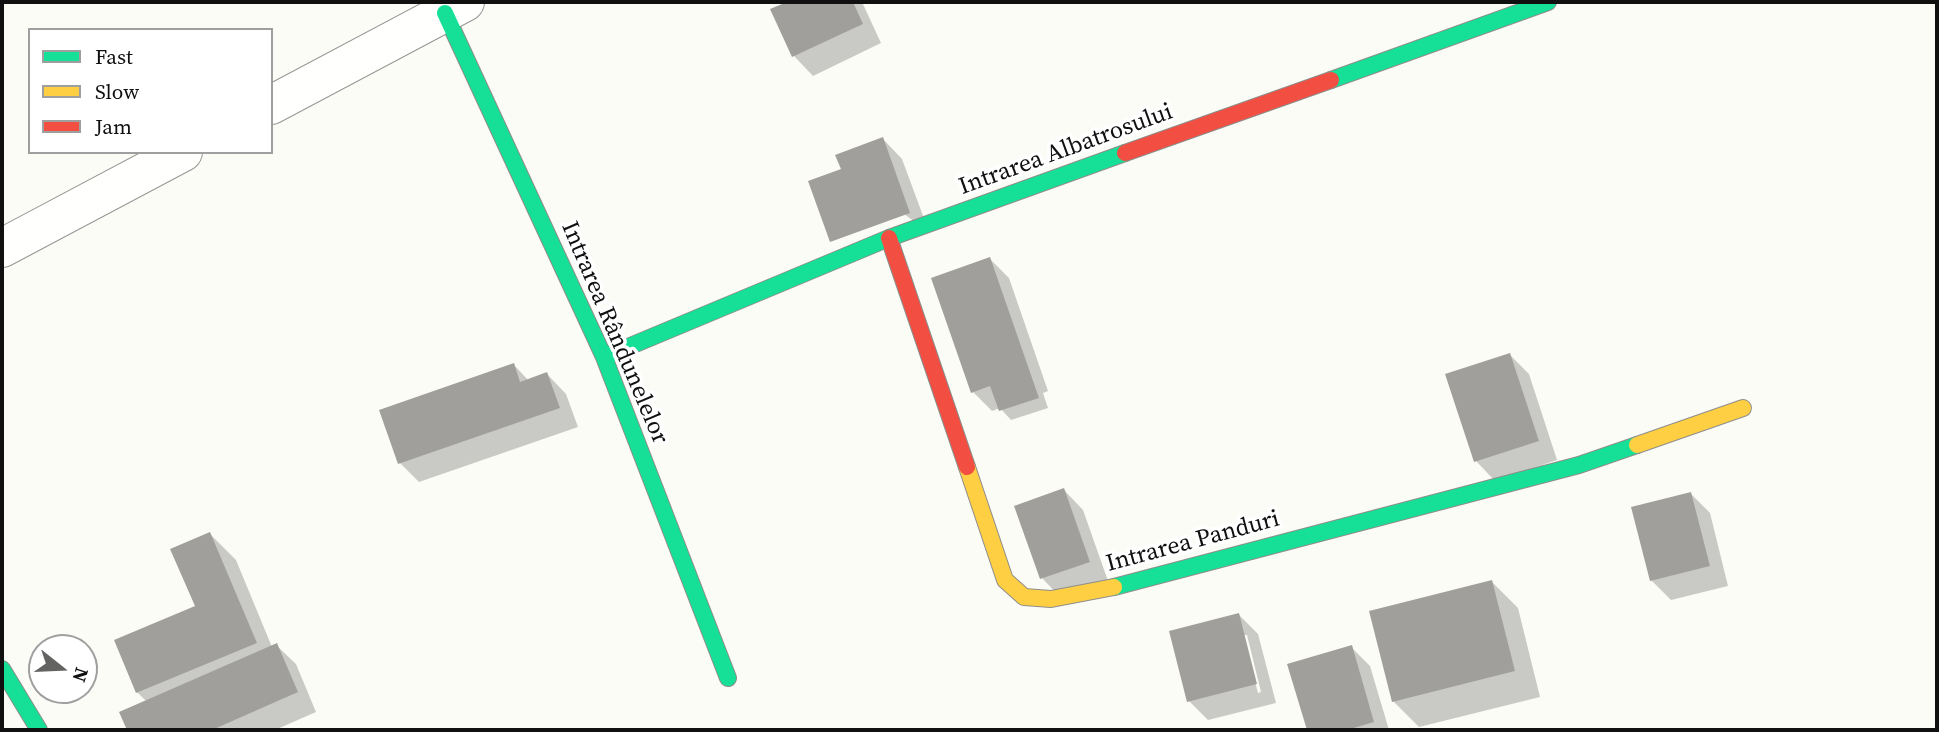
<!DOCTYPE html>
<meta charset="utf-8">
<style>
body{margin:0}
#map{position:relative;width:1939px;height:732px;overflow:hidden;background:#fcfcf7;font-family:"Source Serif 4",serif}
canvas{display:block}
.frame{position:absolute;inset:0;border:4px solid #101010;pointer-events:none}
.legend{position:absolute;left:28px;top:28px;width:245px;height:126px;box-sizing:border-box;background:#fff;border:2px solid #9f9f9f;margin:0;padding:9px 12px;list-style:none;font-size:21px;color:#101010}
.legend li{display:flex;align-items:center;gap:14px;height:35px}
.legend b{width:35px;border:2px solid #9f9f9f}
.north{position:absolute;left:28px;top:634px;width:70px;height:70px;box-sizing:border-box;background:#fff;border:2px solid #9f9f9f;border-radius:50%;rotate:108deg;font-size:19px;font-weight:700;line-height:28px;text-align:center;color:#101010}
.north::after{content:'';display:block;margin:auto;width:24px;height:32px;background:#636361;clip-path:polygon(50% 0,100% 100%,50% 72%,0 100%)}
</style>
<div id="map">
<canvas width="1939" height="732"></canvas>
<div class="frame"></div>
<ul class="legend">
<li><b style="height:9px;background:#16e098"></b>Fast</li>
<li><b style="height:9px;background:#ffcf43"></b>Slow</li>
<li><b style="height:9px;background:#f24e42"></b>Jam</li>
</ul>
<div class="north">N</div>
</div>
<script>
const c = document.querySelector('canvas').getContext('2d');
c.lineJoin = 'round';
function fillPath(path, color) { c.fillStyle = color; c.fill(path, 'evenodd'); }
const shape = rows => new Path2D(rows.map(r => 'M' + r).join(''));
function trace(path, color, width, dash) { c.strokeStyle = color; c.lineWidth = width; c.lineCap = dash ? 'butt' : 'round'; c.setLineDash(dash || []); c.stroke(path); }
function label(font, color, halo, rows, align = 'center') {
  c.font = font + ' "Source Serif 4",serif'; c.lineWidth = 7; c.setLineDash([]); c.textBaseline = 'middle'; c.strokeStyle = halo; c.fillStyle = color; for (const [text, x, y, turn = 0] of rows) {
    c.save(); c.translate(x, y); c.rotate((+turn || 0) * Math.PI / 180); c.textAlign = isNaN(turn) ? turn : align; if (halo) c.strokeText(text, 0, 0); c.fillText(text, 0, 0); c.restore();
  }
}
const shadow = shape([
 [792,2,862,2,881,43,813,76,794,56,772,10],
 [883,139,902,159,929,232,843,170],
 [990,259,1009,278,1048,391,1043,393,1048,408,1011,420,1000,408,992,411,973,392],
 [1510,355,1529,374,1557,460,1495,481,1476,461],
 [514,365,529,381,547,374,566,394,578,427,419,482,400,463],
 [1064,490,1083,510,1108,581,1061,598,1042,578],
 [1691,494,1710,513,1728,586,1671,600,1651,580],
 [210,534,236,560,272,647,276,645,296,664,316,712,275,730,129,730,121,713,147,702,137,692,197,607],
 [1492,582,1518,608,1540,697,1419,727,1393,701],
 [1239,615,1258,634,1276,703,1208,720,1189,701],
 [1243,635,1247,635,1261,692,1258,693],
 [1351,647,1370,666,1389,730,1309,730,1289,665]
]);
const building = shape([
 [787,2,853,2,863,24,792,57,770,9],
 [883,137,910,213,830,242,808,181,841,169,835,155],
 [990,257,1039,398,999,411,990,386,971,393,931,278],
 [1510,353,1539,441,1474,462,1445,374],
 [514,363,520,382,547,372,560,408,398,464,379,410],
 [1064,488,1090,562,1040,579,1014,506],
 [1691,492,1710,566,1650,581,1631,507],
 [210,532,257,643,136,693,114,640,195,606,170,549],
 [1492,580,1515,671,1392,702,1369,611],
 [1239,613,1257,684,1187,702,1169,631],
 [277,643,298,692,212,730,127,730,119,712],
 [1352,645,1374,722,1347,730,1307,730,1287,664]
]);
const street = shape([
 [271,105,465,2],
 [2,248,183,152]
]);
const fast = shape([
 [445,13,604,357,728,678],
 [1331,80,1548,2],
 [604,357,889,238,1125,153],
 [1114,587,1579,465,1637,445],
 [2,669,39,730]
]);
const slow = shape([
 [1637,445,1743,408],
 [967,467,1005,580,1024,597,1051,599,1114,587]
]);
const jam = shape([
 [1125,153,1331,80],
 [889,238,967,467]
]);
const streetNames = [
 ["Intrarea Albatrosului",1066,150,-20],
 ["Intrarea Rândunelelor",614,333,67],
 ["Intrarea Panduri",1193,542,-15]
];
fillPath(shadow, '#0003');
fillPath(building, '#a09f9c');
trace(street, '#969694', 40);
trace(fast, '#8d8d8b', 18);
trace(slow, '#8d8d8b', 18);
trace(jam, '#8d8d8b', 18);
trace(street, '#fffffe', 38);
trace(fast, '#16e098', 16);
trace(slow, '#ffcf43', 16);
trace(jam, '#f24e42', 16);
label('24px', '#101010', '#fff', streetNames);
</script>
